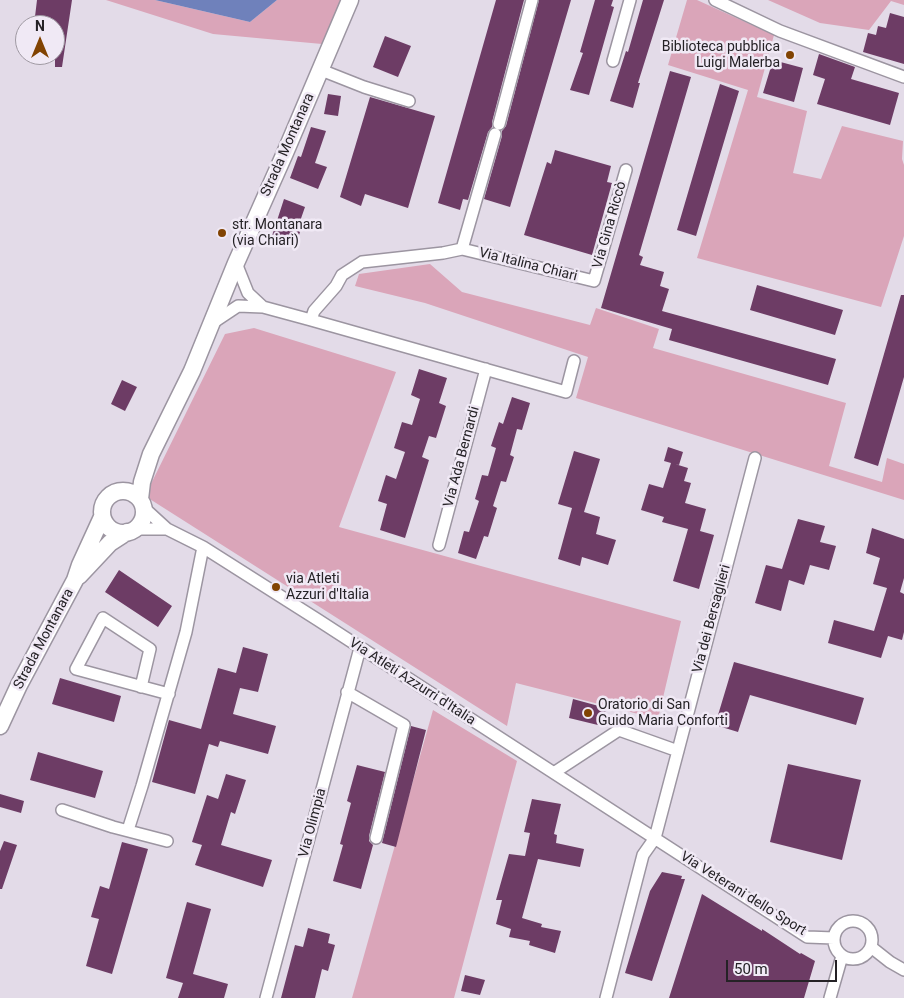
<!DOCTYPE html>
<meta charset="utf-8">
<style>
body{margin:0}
#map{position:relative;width:904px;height:998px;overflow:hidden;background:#e3dbe8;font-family:Roboto,sans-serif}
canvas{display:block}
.north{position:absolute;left:15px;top:15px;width:50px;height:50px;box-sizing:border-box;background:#f0e9f5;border:1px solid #9f99a2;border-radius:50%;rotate:0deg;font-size:14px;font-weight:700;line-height:20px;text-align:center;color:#252226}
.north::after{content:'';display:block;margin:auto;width:18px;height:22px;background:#814302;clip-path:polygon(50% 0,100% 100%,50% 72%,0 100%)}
.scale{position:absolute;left:726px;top:960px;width:111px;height:22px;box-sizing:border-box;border:2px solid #252226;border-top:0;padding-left:6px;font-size:15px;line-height:18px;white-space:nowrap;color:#252226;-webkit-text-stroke:4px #f0e9f5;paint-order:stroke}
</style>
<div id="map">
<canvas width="904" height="998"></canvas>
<div class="north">N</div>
<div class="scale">50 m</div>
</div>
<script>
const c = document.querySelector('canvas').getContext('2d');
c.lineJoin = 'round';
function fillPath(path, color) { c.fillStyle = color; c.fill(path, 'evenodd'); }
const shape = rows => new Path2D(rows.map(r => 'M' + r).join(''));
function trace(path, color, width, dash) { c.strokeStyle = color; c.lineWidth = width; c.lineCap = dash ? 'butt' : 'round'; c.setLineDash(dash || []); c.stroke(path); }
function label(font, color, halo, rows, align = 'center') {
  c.font = font + ' Roboto,sans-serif'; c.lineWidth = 5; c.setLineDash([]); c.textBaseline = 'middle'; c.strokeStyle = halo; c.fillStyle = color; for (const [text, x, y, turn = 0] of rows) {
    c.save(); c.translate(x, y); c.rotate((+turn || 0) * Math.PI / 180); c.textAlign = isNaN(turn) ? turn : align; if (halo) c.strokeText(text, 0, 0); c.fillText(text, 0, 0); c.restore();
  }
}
const green = shape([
 [106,0,155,0,250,22,277,0,343,0,322,44,213,34],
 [687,0,697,0,774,35,757,97,807,111,793,173,821,179,842,126,903,141,902,159,904,165,904,236,881,307,697,258,748,90,668,65],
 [768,0,904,0,904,5,891,1,869,30,820,23],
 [430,264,462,292,590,325,596,308,659,329,653,348,846,403,829,466,882,482,887,458,904,464,904,500,576,398,588,357,425,303,355,286,359,274],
 [254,328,396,372,339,527,681,621,658,719,516,683,507,726,145,496,225,334],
 [433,710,517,761,454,998,352,998]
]);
const water = shape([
 [155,0,277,0,250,22]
]);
const building = shape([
 [37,0,72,0,62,67,55,67,55,25,34,25],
 [496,0,524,0,492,122,492,127,488,132,468,200,463,199,460,210,438,203],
 [539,0,571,0,510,207,484,199,502,136,502,131,506,126],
 [595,0,613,0,611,6,614,7,589,95,570,90,583,53,580,52],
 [643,0,664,0,638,83,640,83,633,108,610,101,626,51,628,52],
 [890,13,904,17,904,64,863,52,868,33,876,35,878,26,886,28],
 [385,36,411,46,398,77,373,67],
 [819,54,855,67,851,79,899,93,890,125,817,104,825,79,813,75],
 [773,60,803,68,794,102,763,93],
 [670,71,691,77,639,255,643,257,640,265,664,272,660,286,669,289,662,311,836,359,828,385,669,340,672,329,601,308],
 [720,84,739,91,696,236,677,230],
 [328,94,341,96,338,116,324,114],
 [370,97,435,116,408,208,365,194,361,206,340,197],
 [311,127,326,131,315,163,327,167,318,189,290,178,298,156,301,157],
 [555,150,611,166,607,182,612,183,592,255,524,235,547,162,551,164],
 [284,199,305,207,297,230,300,232,296,244,272,236],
 [757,285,843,310,835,335,750,310],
 [901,295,904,295,904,377,878,466,854,458],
 [419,369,447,378,439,403,446,406,436,438,429,436,422,457,429,460,405,538,380,530,387,504,378,501,386,475,396,479,405,452,394,448,402,422,412,425,420,399,411,395],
 [122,380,137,387,125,411,111,404],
 [512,397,530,403,522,430,517,429,510,455,514,457,506,482,501,481,493,506,497,508,488,537,484,536,476,559,458,553,464,531,469,532,479,501,475,499,482,475,488,476,496,448,491,446,499,422,503,424],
 [668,447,683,452,679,465,675,464,688,468,684,481,691,483,685,503,706,509,700,531,714,535,699,589,673,581,688,529,662,522,664,517,641,510,649,484,663,488,671,463,664,461],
 [574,451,600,459,584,512,600,517,596,534,616,540,608,565,582,557,580,566,558,559,572,508,558,504],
 [798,519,825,526,820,542,836,546,829,570,810,565,804,585,789,580,781,611,755,603,766,565,782,569],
 [872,528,904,539,904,578,900,592,904,594,904,632,902,640,888,636,881,658,828,643,834,620,874,631,887,588,873,584,880,558,866,553],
 [119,570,172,606,158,627,105,592],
 [243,647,268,654,258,692,240,688,233,714,276,726,268,754,220,741,218,747,209,744,195,794,152,782,169,720,201,729,218,668,236,673],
 [734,662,864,698,856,725,750,695,738,732,715,725],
 [60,678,121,696,114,722,52,704],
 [573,699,606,708,602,726,569,718],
 [411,726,426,730,396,847,382,843],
 [38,752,103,771,95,798,30,780],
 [788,764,861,780,842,860,770,842],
 [357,765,385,772,369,836,369,841,373,845,361,889,333,881,343,845,340,844,351,803,347,801],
 [226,774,246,780,235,814,231,812,221,845,272,860,263,887,195,865,202,845,192,842,207,795,218,799],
 [0,794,24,801,21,813,0,807],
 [532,799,561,804,554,834,557,835,556,843,584,849,580,867,538,859,522,918,542,924,541,927,561,931,555,953,529,945,530,941,509,937,511,929,496,924,502,900,496,900,509,854,525,856,530,833,524,832],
 [4,841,17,845,2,889,0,889,0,851],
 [122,842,148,849,112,974,86,966,99,919,91,917,100,886,109,889],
 [662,872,682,876,681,879,685,879,652,981,625,973,650,891],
 [702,894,762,931,762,929,800,954,801,953,815,961,804,998,669,998],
 [187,902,211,909,193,974,228,984,224,998,178,998,183,983,166,978],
 [308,928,330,934,328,943,335,945,328,971,322,969,315,998,281,998,295,945,303,947],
 [465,975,485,980,480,995,461,991]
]);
const street = shape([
 [715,0,780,31,904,77],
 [613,61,630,0],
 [321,70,364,87,409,101],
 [499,124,532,0],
 [462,249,495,134],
 [236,263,248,293,263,307],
 [311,320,566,392,574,361],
 [211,324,238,306,263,307,311,320,314,311,336,286,342,275,362,262,443,253,462,249,594,281,626,170],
 [143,507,167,529,203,547,318,620,807,937,834,938],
 [136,529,167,529],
 [439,545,486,369],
 [141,687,150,649,103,618,76,669,169,694],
 [347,692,404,725,376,838],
 [555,772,619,730,678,751],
 [62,810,113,827,167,841],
 [128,830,142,786,186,632,203,547],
 '834 940a19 19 0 1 1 38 0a19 19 0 1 1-38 0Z',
 [871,947,890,962,904,970],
 [266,998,360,648],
 [606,998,643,855,655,838,755,458],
 [830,998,842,956]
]);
const secondary = shape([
 '102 512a21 21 0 1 1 42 0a21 21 0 1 1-42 0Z',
 [140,499,142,482,151,454,192,371,236,263,285,153,350,0],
 [79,576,110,543,127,532],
 [0,726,19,685,75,580,80,565,102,517]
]);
const markers = [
 [790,55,5,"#814302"],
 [222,233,5,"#814302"],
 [276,587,5,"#814302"],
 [588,713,5,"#814302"]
];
const poiNames = [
 ["Biblioteca pubblica",780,47,"right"],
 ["Luigi Malerba",780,63,"right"],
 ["str. Montanara",232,225],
 ["(via Chiari)",232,241],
 ["via Atleti",286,579],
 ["Azzuri d'Italia",286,595],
 ["Oratorio di San",598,705],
 ["Guido Maria Conforti",598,721]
];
const streetNames = [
 ["Strada Montanara",288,145,-66],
 ["Via Gina Riccò",610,225,-74],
 ["Via Italina Chiari",528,265,14],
 ["Via Ada Bernardi",462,457,-75],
 ["Via dei Bersaglieri",712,619,-75],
 ["Strada Montanara",44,639,-62],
 ["Via Atleti Azzurri d'Italia",412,682,33],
 ["Via Olimpia",313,823,-75],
 ["Via Veterani dello Sport",743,894,32]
];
fillPath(green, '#daa5b9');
fillPath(water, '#6f81bb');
fillPath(building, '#6d3c65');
trace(street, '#9c95a1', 14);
trace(secondary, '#9c95a1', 19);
trace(street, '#fff', 11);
trace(secondary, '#fff', 16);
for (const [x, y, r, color] of markers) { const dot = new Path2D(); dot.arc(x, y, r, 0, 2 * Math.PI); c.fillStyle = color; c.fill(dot); trace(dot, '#f0e9f5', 2); }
label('14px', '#252226', '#f0e9f5', poiNames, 'left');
label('14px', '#252226', '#f0e9f5', streetNames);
</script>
